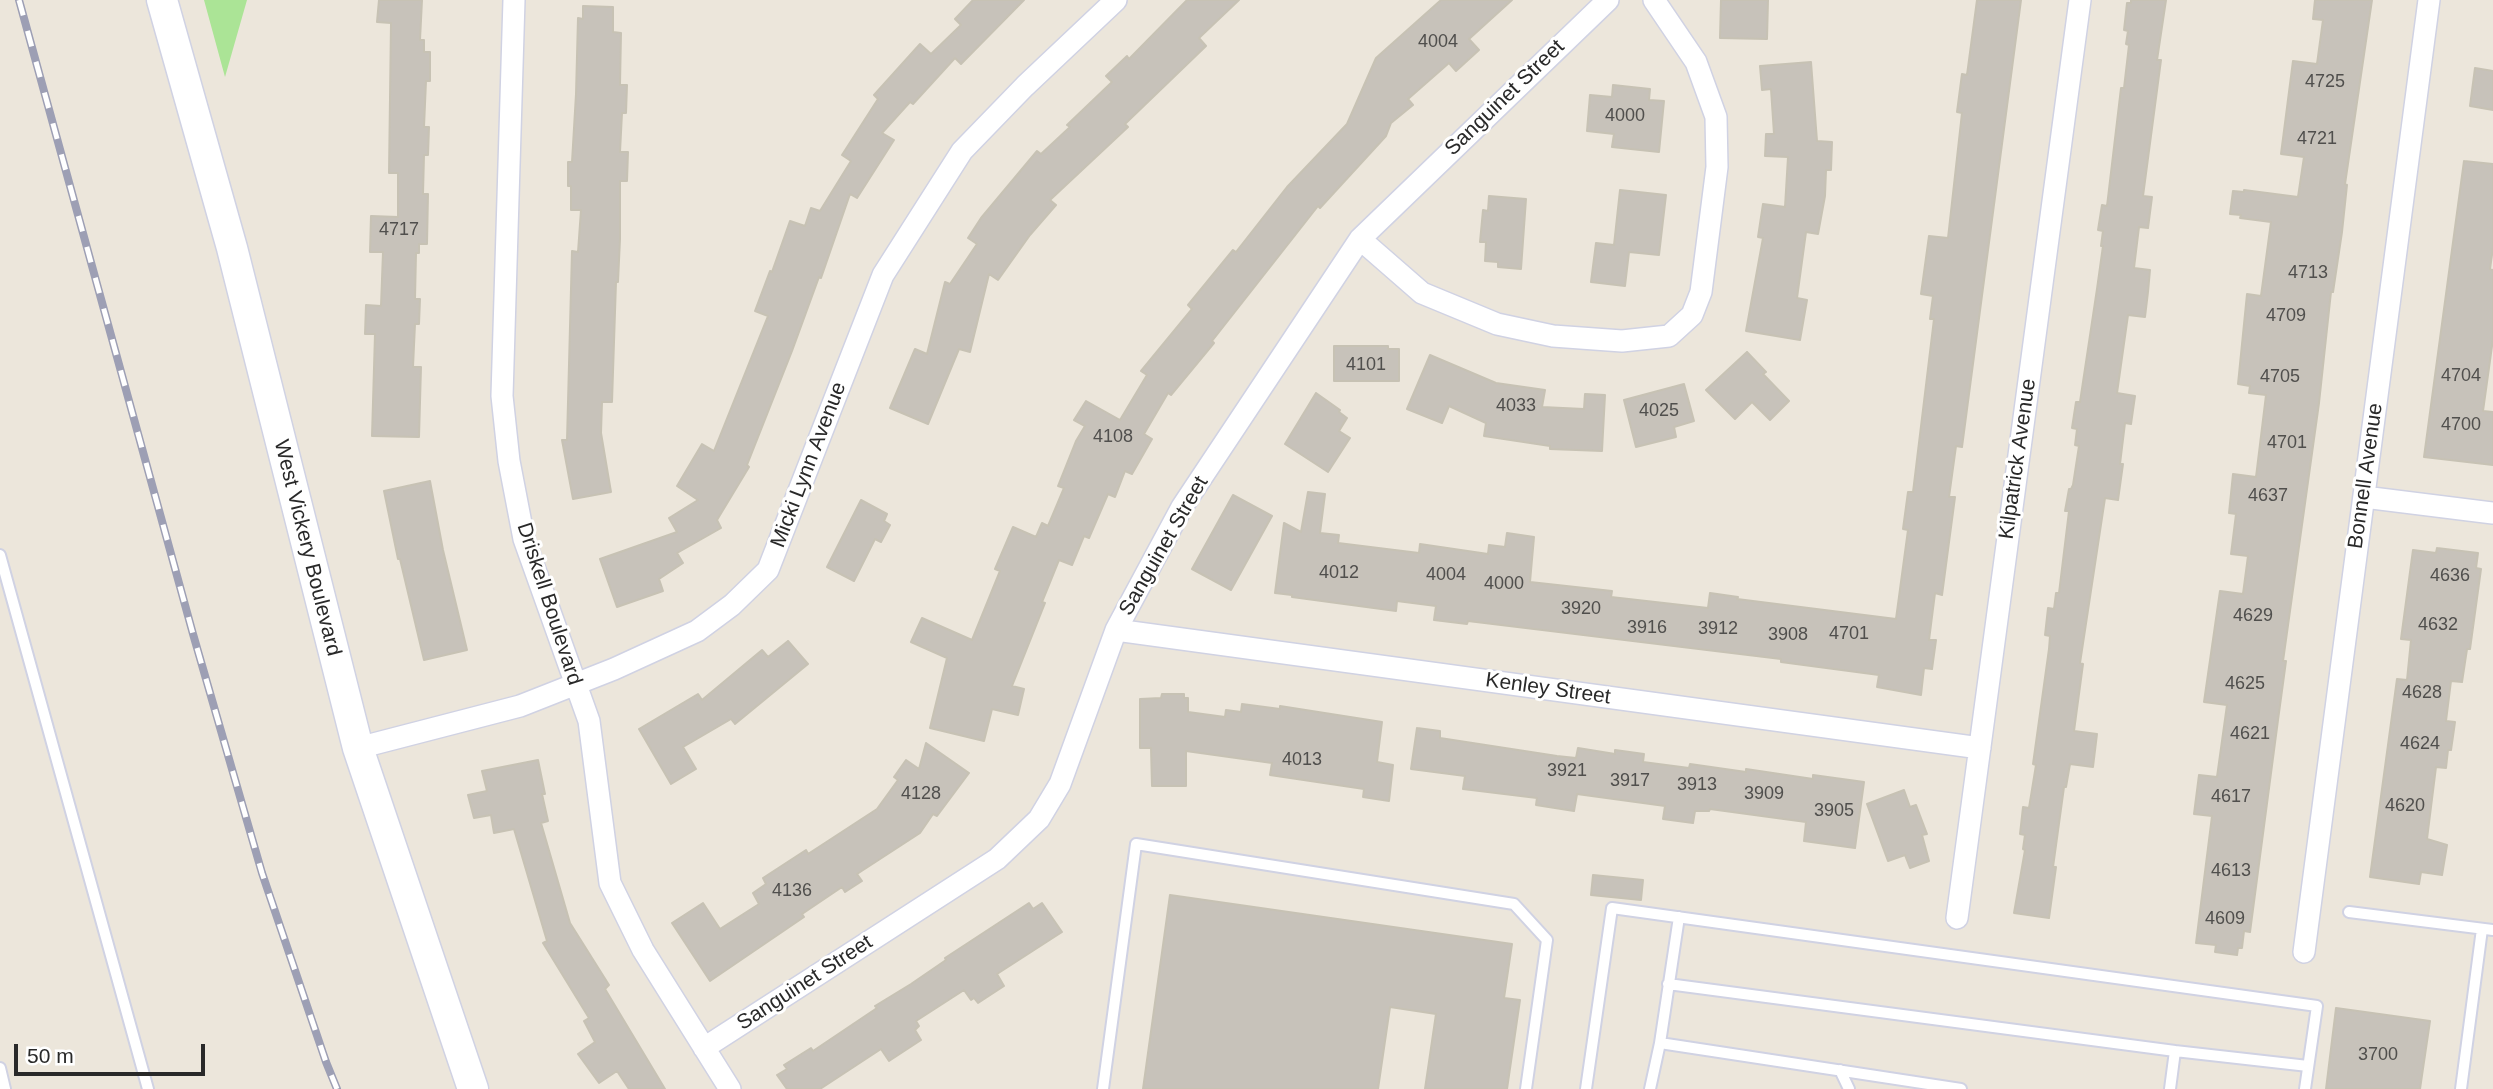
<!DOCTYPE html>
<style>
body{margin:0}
#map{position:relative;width:2493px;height:1089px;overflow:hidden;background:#ece6db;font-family:Helvetica,sans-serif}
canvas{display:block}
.scale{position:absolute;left:14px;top:1044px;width:191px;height:32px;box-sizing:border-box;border:4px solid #292929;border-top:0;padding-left:9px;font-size:21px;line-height:24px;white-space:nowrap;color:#292929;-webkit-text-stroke:5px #fff;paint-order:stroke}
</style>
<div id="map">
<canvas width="2493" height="1089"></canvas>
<div class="scale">50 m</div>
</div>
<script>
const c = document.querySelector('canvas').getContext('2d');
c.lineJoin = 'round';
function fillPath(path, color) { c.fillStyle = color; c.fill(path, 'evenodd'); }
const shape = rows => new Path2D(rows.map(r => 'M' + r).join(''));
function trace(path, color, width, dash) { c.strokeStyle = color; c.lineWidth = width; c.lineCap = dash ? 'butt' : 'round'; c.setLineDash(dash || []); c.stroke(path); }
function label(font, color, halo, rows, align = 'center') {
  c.font = font + ' Helvetica,sans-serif'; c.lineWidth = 6; c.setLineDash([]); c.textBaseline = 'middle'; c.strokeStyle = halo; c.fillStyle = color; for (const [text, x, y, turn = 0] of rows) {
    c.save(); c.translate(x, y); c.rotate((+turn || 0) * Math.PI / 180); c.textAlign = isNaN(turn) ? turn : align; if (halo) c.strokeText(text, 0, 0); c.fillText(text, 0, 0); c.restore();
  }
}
const green = shape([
 [204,0,247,0,225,77]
]);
const building = shape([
 [379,0,422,0,420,40,424,40,424,52,430,52,430,81,426,81,424,127,429,127,428,155,424,155,423,194,428,194,427,244,419,244,419,253,416,253,415,299,420,299,419,324,415,324,413,367,421,367,419,437,372,436,375,334,365,334,366,305,381,306,383,252,370,252,371,216,398,217,398,173,389,173,391,23,377,22,379,0],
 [973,0,1024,0,961,64,955,58,913,104,910,102,882,133,894,140,857,198,850,194,821,278,819,277,792,351,747,465,749,467,717,520,721,528,677,553,683,563,659,579,663,591,617,607,600,559,677,532,669,518,698,500,677,486,702,444,714,451,768,316,755,311,770,271,772,272,790,221,805,226,811,208,820,211,851,161,842,155,878,99,874,95,920,44,931,54,961,25,955,19,973,0],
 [1187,0,1239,0,1199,38,1206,46,1125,124,1128,127,1050,200,1056,205,1030,235,998,280,989,274,970,352,959,349,928,424,890,408,915,349,927,354,945,282,950,284,977,244,968,238,981,218,1037,151,1041,154,1070,127,1067,125,1112,82,1106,76,1127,56,1129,59,1187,0],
 [1441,0,1512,0,1469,39,1479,50,1456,71,1449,63,1408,99,1413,105,1391,123,1386,136,1320,208,1318,206,1212,341,1214,343,1171,395,1168,393,1144,434,1152,439,1132,474,1125,471,1115,497,1108,494,1089,538,1084,536,1072,565,1059,560,1042,602,1045,603,1012,686,1024,689,1018,715,992,709,984,741,930,728,947,658,911,642,922,618,972,640,1000,571,995,569,1013,527,1036,537,1042,523,1048,526,1064,488,1058,486,1076,441,1085,426,1074,420,1086,401,1120,420,1147,375,1141,371,1192,309,1188,305,1233,250,1236,252,1287,187,1347,124,1376,58,1441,0],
 [1721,0,1768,0,1767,39,1720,38,1721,0],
 [1977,0,2021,0,1962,447,1956,446,1949,497,1955,497,1942,595,1935,593,1929,640,1936,640,1932,669,1924,668,1921,695,1877,687,1879,675,1781,662,1781,659,1468,621,1467,624,1434,620,1436,606,1397,601,1396,611,1292,597,1292,595,1275,593,1284,523,1301,532,1308,492,1325,494,1320,533,1339,535,1338,543,1419,553,1420,544,1488,554,1489,545,1505,547,1507,533,1534,537,1530,582,1612,591,1611,597,1708,608,1710,593,1738,597,1737,599,1896,619,1908,530,1903,529,1908,492,1913,492,1934,319,1930,319,1933,296,1921,294,1929,236,1948,238,1962,113,1957,112,1962,74,1967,75,1977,0],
 [2131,0,2166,0,2157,60,2161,60,2143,196,2152,197,2148,228,2139,227,2134,268,2150,270,2148,292,2145,317,2128,315,2117,393,2135,396,2131,424,2125,423,2120,464,2123,464,2118,500,2105,498,2080,663,2083,664,2074,731,2097,734,2093,767,2070,764,2066,787,2064,787,2053,867,2056,867,2049,918,2014,913,2025,850,2023,849,2025,835,2020,834,2023,807,2029,808,2036,765,2033,764,2049,649,2050,636,2045,635,2048,608,2054,609,2056,593,2059,593,2069,511,2065,511,2069,489,2071,489,2073,485,2079,446,2075,445,2077,429,2072,428,2076,402,2080,402,2097,289,2103,246,2101,246,2103,231,2098,230,2102,205,2107,206,2121,88,2124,88,2129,45,2126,44,2128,31,2124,30,2127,3,2131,3,2131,0],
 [2315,0,2372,0,2345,184,2347,185,2342,232,2333,292,2331,292,2319,403,2283,661,2286,661,2278,720,2250,932,2244,931,2242,948,2238,948,2237,955,2215,952,2216,945,2196,943,2212,816,2194,814,2199,775,2217,777,2227,705,2204,702,2220,591,2243,594,2248,556,2231,554,2236,514,2229,513,2233,474,2256,477,2266,395,2249,393,2250,386,2238,384,2247,294,2261,296,2271,222,2240,218,2241,215,2230,214,2233,191,2244,192,2244,190,2298,197,2304,157,2281,154,2293,61,2317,64,2323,20,2313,19,2315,0],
 [583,6,613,7,613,32,621,33,620,85,627,85,626,113,622,113,620,152,628,152,627,181,620,181,620,239,618,282,616,282,612,402,602,402,601,433,611,492,573,499,562,440,567,440,572,251,578,252,581,210,571,210,571,186,568,186,568,162,572,162,576,94,578,18,583,19,583,6],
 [1811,62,1817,141,1832,142,1831,170,1826,170,1825,196,1818,234,1806,232,1797,298,1807,300,1800,340,1746,331,1763,238,1758,237,1763,204,1785,207,1788,157,1765,156,1766,134,1774,134,1771,89,1762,90,1760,66,1811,62],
 [2475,68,2493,71,2493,110,2470,106,2475,68],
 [1613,85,1650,89,1649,100,1664,101,1659,152,1612,147,1614,134,1587,131,1590,95,1612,97,1613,85],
 [2464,161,2493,164,2493,248,2490,269,2493,270,2493,339,2483,411,2493,412,2493,465,2424,457,2464,161],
 [1620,190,1666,195,1659,255,1629,252,1625,286,1591,282,1596,243,1614,245,1620,190],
 [1489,196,1526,199,1521,269,1498,267,1498,262,1485,261,1486,242,1480,242,1483,210,1488,211,1489,196],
 [1334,346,1388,346,1388,349,1399,349,1399,381,1334,381,1334,346],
 [1747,352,1766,372,1763,374,1789,401,1770,420,1752,402,1735,419,1706,390,1747,352],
 [1430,355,1496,383,1545,390,1542,407,1584,409,1585,394,1605,395,1602,451,1550,449,1550,446,1484,436,1486,423,1449,406,1442,423,1407,409,1430,355],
 [1684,384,1694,421,1674,427,1676,437,1636,447,1624,400,1684,384],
 [1316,393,1340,410,1339,412,1347,418,1339,431,1350,438,1328,472,1285,444,1316,393],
 [430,481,443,550,467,650,424,660,400,559,398,559,384,491,430,481],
 [1233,495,1272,516,1231,590,1192,569,1233,495],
 [861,500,887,514,884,521,890,525,881,542,875,539,854,581,827,567,861,500],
 [2437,548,2478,553,2476,568,2481,569,2470,649,2467,649,2462,682,2451,681,2446,721,2455,722,2451,750,2448,750,2446,768,2436,767,2427,839,2447,845,2442,875,2421,872,2419,884,2370,877,2397,679,2407,680,2411,640,2401,639,2413,550,2436,553,2437,548],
 [788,641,808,664,735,724,731,719,683,747,696,769,671,784,639,729,698,694,702,700,762,650,768,657,788,641],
 [1162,694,1184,694,1184,698,1188,698,1188,712,1225,717,1226,710,1241,712,1242,704,1280,709,1280,706,1382,722,1377,762,1393,765,1389,801,1363,797,1364,789,1270,775,1272,763,1186,751,1186,786,1152,786,1151,748,1140,748,1140,699,1161,698,1162,694],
 [1417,728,1440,731,1440,738,1557,756,1576,758,1578,748,1615,754,1615,750,1644,754,1643,762,1689,768,1690,764,1746,772,1746,769,1813,779,1813,775,1864,782,1855,848,1804,841,1806,822,1710,809,1709,811,1695,811,1693,823,1663,819,1665,806,1577,794,1574,811,1536,805,1537,798,1463,789,1465,776,1411,769,1417,728],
 [926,743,969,773,937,816,933,814,920,833,857,874,862,881,845,892,842,887,802,914,804,917,710,981,672,923,703,903,720,929,759,904,753,893,766,884,763,878,806,850,808,854,877,809,898,780,894,777,906,760,919,769,926,743],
 [538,760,545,794,542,794,548,821,541,823,570,923,609,985,605,989,665,1089,629,1089,617,1071,599,1083,578,1054,595,1042,584,1021,589,1018,543,943,547,941,514,829,494,833,491,815,474,818,468,795,487,791,482,771,538,760],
 [1904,790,1910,807,1916,805,1927,834,1922,835,1929,861,1910,868,1905,855,1888,861,1867,804,1904,790],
 [1593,875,1643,880,1641,900,1591,895,1593,875],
 [1170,895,1512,944,1504,998,1520,1000,1507,1089,1425,1089,1436,1014,1390,1007,1378,1089,1143,1089,1170,895],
 [1029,903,1033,909,1042,903,1062,932,997,974,1004,986,978,1003,974,998,971,1000,964,990,916,1021,919,1026,915,1030,921,1040,889,1061,881,1049,820,1089,787,1089,777,1075,787,1069,784,1065,811,1048,813,1051,877,1008,875,1006,911,984,946,960,945,958,1029,903],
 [2336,1008,2430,1021,2420,1089,2326,1089,2336,1008]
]);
const lane = shape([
 [0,555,148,1089],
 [2349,912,2493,930],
 [1668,984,2175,1051],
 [1660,1043,1679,917],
 [0,1068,5,1089],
 [1840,1070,1849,1089],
 [1103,1089,1136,844,1514,904,1547,940,1526,1089],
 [1586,1089,1612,908,2317,1006,2305,1089],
 [1650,1089,1660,1043,1961,1089],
 [2170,1089,2175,1051,2308,1066],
 [2461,1089,2482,929]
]);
const street = shape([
 [514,0,502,396,509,461,524,539,589,721,610,883,643,950,730,1089],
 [1360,239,1422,293,1497,324,1553,336,1622,341,1669,336,1692,315,1701,292,1717,167,1716,117,1696,62,1654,0],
 [2364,497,2493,513],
 [1116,630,1980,748],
 [358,748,520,706,614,669,697,631,732,605,768,570,883,275,962,151,1025,86,1116,0],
 [1957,918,2080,0],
 [2304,952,2429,0],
 [704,1048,997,859,1039,819,1060,784,1116,630,1182,507,1360,239,1608,0]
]);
const secondary = shape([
 [162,0,232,248,358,748,473,1089]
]);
const rail = shape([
 [19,0,193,634,262,873,326,1062,337,1089]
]);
const numberNames = [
 ["4004",1438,42],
 ["4725",2325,82],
 ["4000",1625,116],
 ["4721",2317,139],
 ["4717",399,230],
 ["4713",2308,273],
 ["4709",2286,316],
 ["4101",1366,365],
 ["4704",2461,376],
 ["4705",2280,377],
 ["4033",1516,406],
 ["4025",1659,411],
 ["4700",2461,425],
 ["4108",1113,437],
 ["4701",2287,443],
 ["4637",2268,496],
 ["4012",1339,573],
 ["4004",1446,575],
 ["4636",2450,576],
 ["4000",1504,584],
 ["3920",1581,609],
 ["4629",2253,616],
 ["4632",2438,625],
 ["3916",1647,628],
 ["3912",1718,629],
 ["4701",1849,634],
 ["3908",1788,635],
 ["4625",2245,684],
 ["4628",2422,693],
 ["4621",2250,734],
 ["4624",2420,744],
 ["4013",1302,760],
 ["3921",1567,771],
 ["3917",1630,781],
 ["3913",1697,785],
 ["4128",921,794],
 ["3909",1764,794],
 ["4617",2231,797],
 ["4620",2405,806],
 ["3905",1834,811],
 ["4613",2231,871],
 ["4136",792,891],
 ["4609",2225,919],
 ["3700",2378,1055]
];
const streetNames = [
 ["Sanguinet Street",1505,98,-44],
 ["Kilpatrick Avenue",2018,459,-82],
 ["Micki Lynn Avenue",809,465,-69],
 ["Bonnell Avenue",2366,476,-82],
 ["Sanguinet Street",1164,546,-60],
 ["West Vickery Boulevard",307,548,76],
 ["Driskell Boulevard",549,604,72],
 ["Kenley Street",1548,689,8],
 ["Sanguinet Street",805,983,-33]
];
fillPath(green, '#abe496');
fillPath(building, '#c7c2ba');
trace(building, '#c7c2b4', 2);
trace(lane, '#d0d2e3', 14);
trace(street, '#d0d2e3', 24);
trace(secondary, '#d0d2e3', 33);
trace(lane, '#fff', 10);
trace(street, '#fff', 21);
trace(secondary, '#fff', 30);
trace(rail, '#9d9fb4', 8);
trace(rail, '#fff', 5, [16]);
label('18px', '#504f4d', null, numberNames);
label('21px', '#292929', '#fff', streetNames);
</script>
